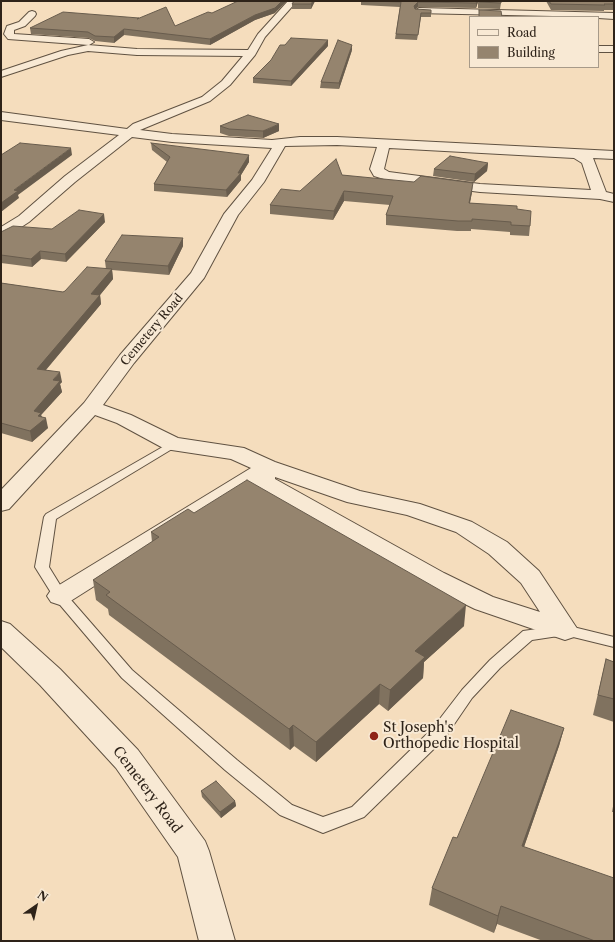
<!DOCTYPE html>
<style>
body{margin:0}
#map{position:relative;width:615px;height:942px;overflow:hidden;background:#f5ddbd;font-family:"Libre Caslon Text",serif}
canvas{display:block}
.frame{position:absolute;inset:0;border:2px solid #2e2319;pointer-events:none}
.legend{position:absolute;left:469px;top:16px;width:130px;height:52px;box-sizing:border-box;background:#f8e9d4;border:1px solid #a79a89;margin:0;padding:5px 7px;list-style:none;font-size:12px;color:#2e2319}
.legend li{display:flex;align-items:center;gap:8px;height:20px}
.legend b{width:20px;border:1px solid #a79a89}
.north{position:absolute;left:16px;top:886px;width:40px;height:40px;-webkit-text-stroke:3px #f8e9d4;paint-order:stroke;rotate:34deg;font-size:11px;font-weight:700;line-height:16px;text-align:center;color:#2e2319}
.north::after{content:'';display:block;margin:auto;width:14px;height:18px;background:#2e2319;clip-path:polygon(50% 0,100% 100%,50% 72%,0 100%)}
</style>
<div id="map">
<canvas width="615" height="942"></canvas>
<div class="frame"></div>
<ul class="legend">
<li><b style="height:5px;background:#f8e9d4"></b>Road</li>
<li><b style="height:11px;background:#95846e"></b>Building</li>
</ul>
<div class="north">N</div>
</div>
<script>
const c = document.querySelector('canvas').getContext('2d');
c.lineJoin = 'round';
const shape = rows => new Path2D(rows.map(r => 'M' + r).join(''));
function trace(path, color, width, dash) { c.strokeStyle = color; c.lineWidth = width; c.lineCap = dash ? 'butt' : 'round'; c.setLineDash(dash || []); c.stroke(path); }
function fillPath(path, color) { c.fillStyle = color; c.fill(path, 'evenodd'); }
function label(font, color, halo, rows, align = 'center') {
  c.font = font + ' "Libre Caslon Text",serif'; c.lineWidth = 4; c.setLineDash([]); c.textBaseline = 'middle'; c.strokeStyle = halo; c.fillStyle = color; for (const [text, x, y, turn = 0] of rows) {
    c.save(); c.translate(x, y); c.rotate((+turn || 0) * Math.PI / 180); c.textAlign = isNaN(turn) ? turn : align; if (halo) c.strokeText(text, 0, 0); c.fillText(text, 0, 0); c.restore();
  }
}
const lane = shape([
 [173,441,177,442,179,444,177,446,56,519,49,567,65,593,132,670,237,760,292,805,323,817,352,807,432,729,462,690,490,660,523,631,565,625,614,637,614,647,565,635,532,640,500,668,472,698,444,739,364,817,323,833,280,815,225,770,122,678,55,599,35,567,44,517,46,514,173,441]
]);
const street = shape([
 [288,1,297,1,265,37,255,55,230,85,210,101,140,130,172,134,272,140,300,137,337,137,614,151,614,159,593,158,606,192,614,194,614,202,600,199,480,192,387,180,374,176,370,169,377,147,337,145,285,146,264,182,238,215,204,278,134,363,103,405,131,415,178,438,244,448,275,462,360,491,420,504,472,522,507,542,539,571,578,630,574,637,565,640,475,609,426,585,254,485,69,602,60,605,51,602,47,596,51,590,251,468,231,459,165,449,117,423,95,415,9,509,1,511,1,490,84,403,120,355,191,273,224,214,252,180,272,148,172,142,132,137,75,182,29,222,6,237,1,239,1,227,19,216,65,176,119,135,1,120,1,112,127,129,133,124,202,97,222,81,243,56,137,55,88,51,68,55,1,77,1,71,61,51,88,45,137,49,248,50,258,34,288,1],
 [389,148,574,158,582,163,591,190,480,184,389,172,384,169,389,148],
 [275,477,347,502,407,515,456,532,489,554,521,583,540,612,493,597,444,573,275,479,275,477],
 [419,8,614,13,614,19,598,18,598,17,416,13,415,11,419,8],
 [32,11,35,12,36,14,35,16,25,26,14,30,14,34,89,39,94,42,89,45,8,39,4,34,7,26,19,22,29,12,32,11],
 [598,46,614,46,614,52,598,52,598,46],
 [1,621,10,624,60,669,138,750,205,841,209,851,235,941,199,941,178,857,116,768,40,685,1,647,1,621]
]);
const wall = shape([
 [294,1,315,1,311,9,292,9,292,4],
 [361,1,501,1,501,3,500,9,478,8,478,2,476,8,418,7,415,9,431,13,431,17,421,17,417,40,395,39,400,7,361,5],
 [546,1,614,1,614,10,604,10,604,11,551,10],
 [212,13,275,13,255,20,210,45,124,35,114,43,95,41,89,38,31,34,30,28,139,18,175,26],
 [328,46,291,86,253,83,253,78],
 [352,50,339,89,320,88,321,82],
 [220,126,279,131,263,138,229,136,220,133],
 [151,143,249,162,241,175,241,180,227,197,154,191,154,184,167,162,152,150],
 [488,163,487,171,474,182,433,176,434,169],
 [342,175,472,192,470,203,517,209,530,226,529,236,510,235,510,232,471,229,471,231,457,231,386,225,386,215,390,205,344,201,333,220,270,214,270,205,300,191],
 [105,222,66,262,41,259,32,267,1,263,1,232,52,229],
 [183,238,183,246,169,275,112,270,113,279,100,295,101,304,46,370,62,382,60,384,62,392,41,415,48,428,32,442,1,433,1,283,63,292,65,291,106,269,105,261],
 [194,513,464,626,424,662,423,678,388,711,379,704,316,762,294,746,290,750,109,615,108,609,96,600,93,580,152,542,151,532],
 [606,659,614,662,614,722,593,715],
 [564,728,559,746,524,847,614,941,543,941,497,924,494,933,429,905,432,888,457,838],
 [201,791,235,801,236,806,221,818,202,797],
 [614,801,614,812,612,812]
]);
const shadedWall = shape([
 [282,1,287,1,275,13,255,20,210,45,210,39],
 [313,1,315,1,311,9,311,4],
 [477,1,479,1,478,2,476,8,476,3],
 [418,2,418,7,414,11,414,6],
 [124,29,124,35,114,43,114,37],
 [328,40,328,46,291,86,291,81],
 [352,45,352,50,339,89,339,83],
 [279,124,279,131,263,138,263,131],
 [71,148,72,155,18,195,19,198,1,212,1,203,14,190],
 [249,155,249,162,241,175,241,180,227,197,226,190],
 [488,163,487,171,474,182,475,174],
 [473,183,472,192,468,212,469,203],
 [344,191,344,201,333,220,334,211],
 [104,214,105,222,66,262,65,254],
 [183,238,183,246,169,275,168,266],
 [40,251,41,259,32,267,31,259],
 [112,269,113,279,100,295,101,304,38,379,37,369,91,294],
 [60,372,62,382,60,384,62,392,41,415,43,421,46,418,48,428,32,442,30,431,34,411,53,380],
 [466,605,464,626,424,662,423,678,388,711,390,690,415,651],
 [380,684,379,704,316,762,316,742],
 [293,725,294,746,290,750,289,729],
 [564,728,559,746,518,864,522,846],
 [235,801,236,806,221,818,220,812],
 [501,906,497,924,494,933,498,916]
]);
const building = shape([
 [238,1,282,1,275,8,255,15,210,39,124,29,114,37,95,36,88,32,30,28,63,12,139,18,137,19,166,7,175,26,208,12,212,13,238,1],
 [294,1,313,1,311,4,292,4,294,1],
 [370,1,477,1,476,3,418,2,414,6,415,9,431,10,431,13,421,13,418,35,396,34,401,2,370,1],
 [479,1,501,1,501,3,479,2,479,1],
 [549,1,614,1,614,4,604,4,605,5,551,4,549,1],
 [479,10,501,11,502,17,479,17,479,10],
 [291,38,328,40,291,81,253,78,271,60,280,45,285,45,291,38],
 [338,40,352,45,339,83,321,82,338,40],
 [248,115,279,124,263,131,229,129,220,126,248,115],
 [20,143,71,148,14,190,18,191,1,203,1,155,20,143],
 [151,143,249,155,238,173,241,173,226,190,154,184,170,157,151,143],
 [450,156,488,163,475,174,434,169,450,156],
 [336,159,342,175,414,182,421,176,473,183,469,203,517,206,517,209,531,211,530,226,511,225,511,222,472,219,472,221,458,221,386,215,393,196,344,191,334,211,270,205,281,189,300,191,336,159],
 [79,210,104,214,65,254,40,251,31,259,1,255,1,232,13,226,52,229,79,210],
 [122,235,183,238,168,266,105,261,122,235],
 [87,267,112,269,91,294,100,295,37,369,60,372,53,380,60,381,34,411,41,413,38,416,46,418,30,431,1,423,1,283,63,292,65,291,87,267],
 [247,480,466,605,415,651,425,657,390,690,380,684,316,742,293,725,289,729,106,595,110,592,93,580,159,537,151,532,188,509,194,513,247,480],
 [606,659,614,662,614,699,598,695,606,659],
 [511,710,564,728,522,846,614,878,614,941,595,941,501,906,498,916,432,888,453,837,457,838,511,710],
 [216,781,235,801,220,812,201,791,216,781]
]);
const markers = [
 [374,736,5,"#8f2418"]
];
const streetNames = [
 ["Cemetery Road",152,330,-50]
];
const nearPoinames = [
 ["St Joseph's",383,728],
 ["Orthopedic Hospital",383,744]
];
const nearStreetnames = [
 ["Cemetery Road",147,790,53]
];
trace(lane, '#605242', 2);
trace(street, '#605242', 2);
fillPath(lane, '#f8e9d4');
fillPath(street, '#f8e9d4');
fillPath(wall, '#80725f');
fillPath(shadedWall, '#685c4d');
fillPath(building, '#95846e');
trace(building, '#685c4d', 1);
for (const [x, y, r, color] of markers) { const dot = new Path2D(); dot.arc(x, y, r, 0, 2 * Math.PI); c.fillStyle = color; c.fill(dot); trace(dot, '#f8e9d4', 1.5); }
label('12px', '#2e2319', '#f8e9d4', streetNames);
label('14px', '#2e2319', '#f8e9d4', nearPoinames, 'left');
label('14px', '#2e2319', '#f8e9d4', nearStreetnames);
</script>
